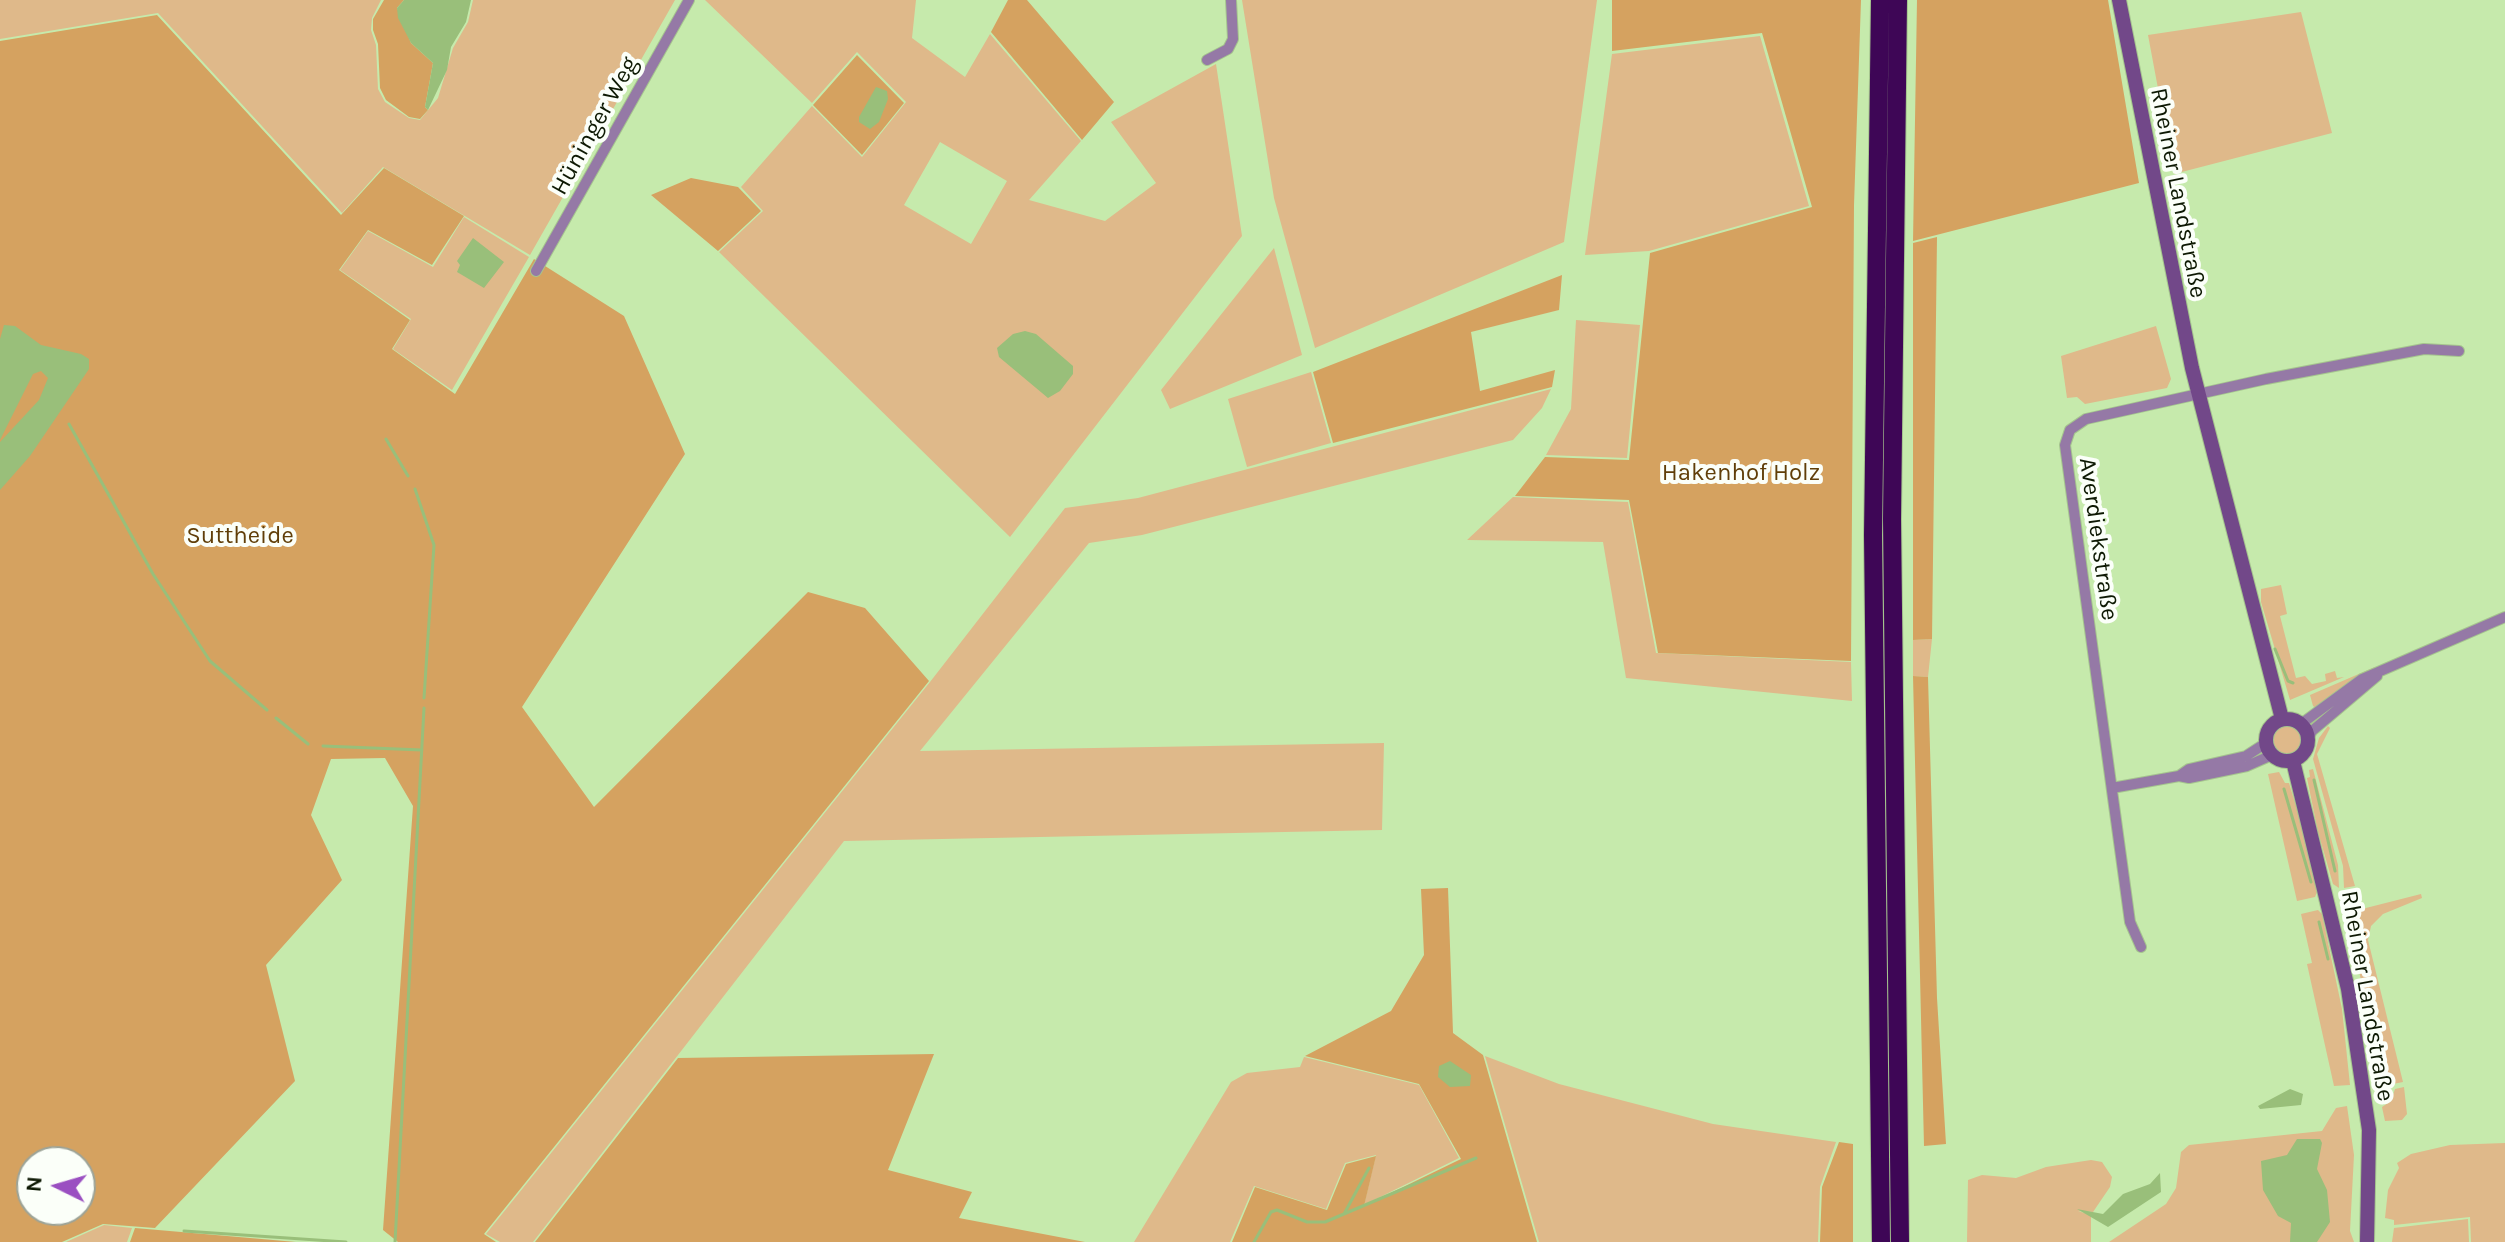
<!DOCTYPE html>
<meta charset="utf-8">
<style>
body{margin:0}
#map{position:relative;width:2505px;height:1242px;overflow:hidden;background:#c6eaac;font-family:Karla,sans-serif}
canvas{display:block}
.north{position:absolute;left:16px;top:1146px;width:80px;height:80px;box-sizing:border-box;background:#fbfff9;border:2px solid #9ca397;border-radius:50%;rotate:275deg;font-size:22px;font-weight:700;line-height:32px;text-align:center;color:#0d1903}
.north::after{content:'';display:block;margin:auto;width:28px;height:36px;background:#9a4fc1;clip-path:polygon(50% 0,100% 100%,50% 72%,0 100%)}
</style>
<div id="map">
<canvas width="2505" height="1242"></canvas>
<div class="north">N</div>
</div>
<script>
const c = document.querySelector('canvas').getContext('2d');
c.lineJoin = 'round';
function fillPath(path, color) { c.fillStyle = color; c.fill(path, 'evenodd'); }
const shape = rows => new Path2D(rows.map(r => 'M' + r).join(''));
function trace(path, color, width, dash) { c.strokeStyle = color; c.lineWidth = width; c.lineCap = dash ? 'butt' : 'round'; c.setLineDash(dash || []); c.stroke(path); }
function label(font, color, halo, rows, align = 'center') {
  c.font = font + ' Karla,sans-serif'; c.lineWidth = 8; c.setLineDash([]); c.textBaseline = 'middle'; c.strokeStyle = halo; c.fillStyle = color; for (const [text, x, y, turn = 0] of rows) {
    c.save(); c.translate(x, y); c.rotate((+turn || 0) * Math.PI / 180); c.textAlign = isNaN(turn) ? turn : align; if (halo) c.strokeText(text, 0, 0); c.fillText(text, 0, 0); c.restore();
  }
}
const green = shape([
 [0,0,381,0,372,18,371,30,376,45,378,89,385,102,409,118,420,120,438,98,453,48,468,22,473,0,675,0,530,255,383,167,342,213,158,13,0,39],
 [705,0,916,0,912,38,965,77,990,34,1081,141,1029,200,1105,221,1156,183,1111,122,1216,64,1242,236,1010,537,719,252,763,211,741,187,812,106,862,157,906,102,857,52,812,103],
 [940,142,1007,181,971,244,904,205],
 [1242,0,1597,0,1564,242,1315,348,1274,198],
 [2301,12,2332,133,2174,174,2148,35],
 [1760,36,1809,206,1649,251,1585,255,1612,54],
 [464,217,529,257,452,390,393,349,411,319,340,270,368,231,433,267],
 [1274,248,1302,355,1170,409,1161,390],
 [1576,320,1640,325,1627,458,1546,455,1571,409],
 [2156,326,2171,379,2167,388,2085,404,2077,397,2067,398,2061,356],
 [1311,372,1331,443,1247,467,1228,399],
 [1551,389,1542,408,1513,440,1142,535,1089,543,920,751,1384,743,1382,830,844,841,533,1242,500,1242,486,1234,930,682,1065,508,1138,498],
 [1513,497,1628,502,1656,653,1851,662,1852,701,1626,678,1603,542,1467,540],
 [2281,585,2287,614,2280,616,2296,678,2305,676,2312,684,2326,681,2325,674,2335,671,2337,678,2344,677,2290,700,2261,602,2261,589],
 [1932,639,1928,677,1913,676,1913,640],
 [2375,667,2317,709,2313,706,2310,695],
 '2272 741a15 15 0 1 1 30 0a15 15 0 1 1-30 0Z',
 [2328,726,2330,728,2317,754,2355,886,2344,888,2343,866,2313,759,2319,738],
 [2313,769,2338,865,2339,888,2333,884,2318,832,2307,778,2310,777,2309,770],
 [2279,772,2285,783,2289,783,2308,845,2317,892,2315,897,2297,901,2268,774],
 [2421,894,2422,898,2383,914,2371,926,2368,940,2403,1082,2393,1084,2380,1075,2346,906,2355,902,2362,909],
 [2318,910,2322,914,2342,1009,2350,1085,2334,1086,2307,964,2312,963,2301,914],
 [1485,1056,1559,1084,1713,1124,1836,1142,1820,1187,1818,1242,1539,1242],
 [1304,1057,1419,1085,1459,1158,1364,1205,1376,1155,1345,1163,1326,1209,1254,1186,1230,1242,1134,1242,1231,1082,1247,1073,1300,1067],
 [2404,1087,2407,1114,2402,1120,2385,1121,2382,1107,2391,1101,2395,1089],
 [2347,1106,2354,1155,2350,1231,2354,1242,2109,1242,2166,1204,2176,1188,2181,1152,2189,1145,2322,1131,2336,1108],
 [2505,1143,2505,1242,2471,1242,2470,1217,2394,1225,2394,1220,2385,1218,2388,1190,2399,1168,2397,1163,2411,1154,2450,1145],
 [2091,1160,2102,1162,2112,1177,2110,1187,2093,1212,2078,1211,2091,1215,2091,1242,1967,1242,1968,1180,1982,1175,2016,1178,2046,1167],
 [2468,1219,2469,1242,2392,1242,2394,1228],
 [104,1225,132,1228,127,1242,66,1242]
]);
const forest = shape([
 [384,0,404,0,397,8,411,43,433,63,425,107,428,110,420,119,409,117,386,100,380,88,378,44,373,30,373,19],
 [1008,0,1027,0,1114,102,1082,140,991,32],
 [1612,0,1861,0,1854,205,1851,661,1658,653,1629,500,1515,496,1545,457,1629,460,1650,253,1812,207,1762,33,1612,51],
 [1917,0,2108,0,2139,183,1913,241],
 [157,15,341,215,384,168,464,216,432,265,368,230,339,270,410,320,392,349,455,394,534,259,624,316,685,454,522,707,594,807,808,592,865,608,929,681,484,1234,496,1242,398,1242,383,1230,413,806,385,758,331,759,311,815,342,880,266,965,295,1081,155,1228,103,1224,62,1242,0,1242,0,41],
 [32,1162,80,1162,80,1210,32,1210],
 [857,55,904,103,862,155,813,105],
 [691,178,738,187,761,211,718,251,651,195],
 [1937,237,1932,639,1913,640,1913,243],
 [1562,275,1559,310,1471,332,1480,391,1555,370,1552,387,1333,443,1313,372],
 [1913,676,1928,677,1937,998,1946,1144,1924,1146],
 [1448,888,1453,1033,1483,1055,1537,1242,1232,1242,1255,1187,1327,1210,1346,1164,1376,1156,1364,1206,1461,1159,1419,1084,1305,1056,1391,1011,1424,955,1421,889],
 [934,1054,888,1170,972,1192,959,1218,1085,1242,535,1242,678,1058],
 [1839,1142,1853,1144,1853,1242,1820,1242,1822,1187],
 [135,1228,296,1242,130,1242]
]);
const water = shape([
 [404,0,471,0,466,22,451,47,447,70,428,110,425,107,433,63,411,43,398,18,397,8],
 [876,87,887,91,888,99,879,122,870,129,859,122,859,117],
 [473,238,504,262,484,288,457,272,460,265,457,261],
 [4,325,15,326,41,345,81,354,89,359,89,369,30,456,0,490,0,442,39,400,48,378,41,371,33,374,0,440,0,339],
 [1025,331,1036,334,1073,366,1073,374,1060,391,1048,398,999,357,997,348,1013,334],
 [1450,1061,1471,1075,1470,1086,1450,1087,1438,1077,1439,1066],
 [2290,1089,2303,1094,2301,1105,2260,1109,2258,1106],
 [2297,1139,2320,1139,2322,1143,2317,1169,2327,1190,2330,1222,2317,1242,2290,1242,2291,1223,2278,1216,2263,1190,2261,1161,2287,1155],
 [2160,1173,2161,1192,2108,1227,2077,1209,2103,1214,2123,1194,2150,1184]
]);
const stream = shape([
 [69,424,153,574,210,661,267,710],
 [386,439,408,476],
 [415,489,434,545,424,698],
 [2275,649,2288,681,2293,683],
 [276,718,308,744],
 [323,746,422,750],
 [2314,780,2335,871],
 [2284,789,2311,882],
 [2319,922,2328,959],
 [1344,1214,1369,1168],
 [184,1231,346,1242],
 [395,1242,424,708],
 [1254,1242,1271,1212,1277,1210,1307,1222,1325,1222,1476,1158]
]);
const street = shape([
 [1207,60,1228,49,1233,39,1231,0],
 [536,271,689,0],
 [2301,724,2362,679,2505,617],
 [2308,738,2312,731,2377,676],
 [2179,776,2189,769,2246,756,2266,743],
 [2112,788,2179,776,2189,778,2247,766,2272,755],
 [2141,947,2130,922,2100,703,2065,445,2070,430,2086,419,2266,379,2424,349,2459,351]
]);
const secondary = shape([
 [2119,0,2192,368,2282,719],
 '2266 740a21 21 0 1 1 42 0a21 21 0 1 1-42 0Z',
 [2293,761,2348,989,2369,1130,2367,1242]
]);
const highway = shape([
 [1880,0,1873,535,1881,1242],
 [1898,0,1892,519,1900,1242]
]);
const streetNames = [
 ["Hüninger Weg",595,126,-61],
 ["Rheiner Landstraße",2178,193,79],
 ["Averdiekstraße",2098,539,82],
 ["Rheiner Landstraße",2367,996,80]
];
const parkNames = [
 ["Hakenhof Holz",1741,473],
 ["Suttheide",240,536]
];
fillPath(green, '#dfb98a');
fillPath(forest, '#d5a260');
fillPath(water, '#99bf7a');
trace(stream, '#99bf7a', 3);
trace(street, '#a5c48e', 12);
trace(secondary, '#a5c48e', 16);
trace(highway, '#a5c48e', 20);
trace(street, '#9579a6', 10);
trace(secondary, '#724889', 14);
trace(highway, '#3e0656', 18);
label('24px', '#0d1903', '#fbfff9', streetNames);
label('24px', '#603e08', '#fbfff9', parkNames);
</script>
